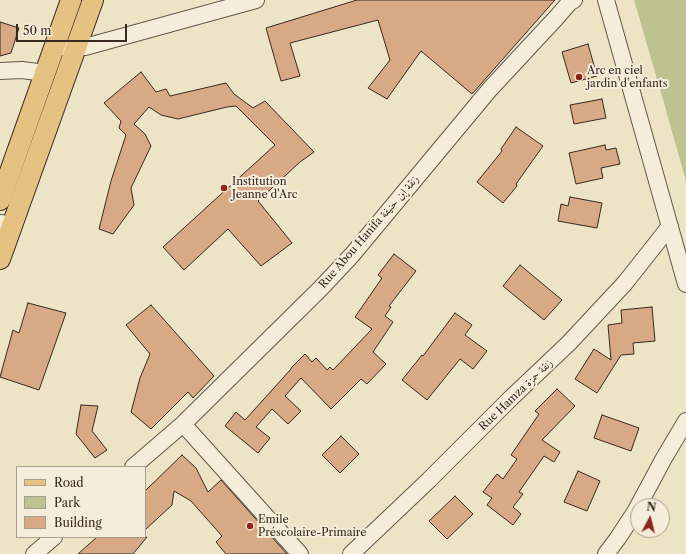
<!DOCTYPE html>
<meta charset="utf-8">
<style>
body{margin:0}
#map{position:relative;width:686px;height:554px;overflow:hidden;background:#ede3c5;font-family:"Libre Caslon Text",serif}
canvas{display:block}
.legend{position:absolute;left:16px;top:466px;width:130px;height:72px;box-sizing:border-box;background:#f3edd9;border:1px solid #a89f90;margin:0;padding:5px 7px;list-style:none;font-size:12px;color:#382a23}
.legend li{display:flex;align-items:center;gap:8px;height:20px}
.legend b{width:20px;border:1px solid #a89f90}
.north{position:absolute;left:630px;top:498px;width:40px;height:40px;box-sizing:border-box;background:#f3edd9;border:1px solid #a89f90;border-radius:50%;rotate:7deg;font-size:11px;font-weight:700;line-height:16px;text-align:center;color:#382a23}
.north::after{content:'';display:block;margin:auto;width:14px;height:18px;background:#8f2418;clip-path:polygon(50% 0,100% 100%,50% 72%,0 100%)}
.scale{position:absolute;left:16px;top:24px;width:111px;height:18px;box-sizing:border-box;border:2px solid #382a23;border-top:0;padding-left:5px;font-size:12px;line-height:14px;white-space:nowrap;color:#382a23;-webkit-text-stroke:3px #f3edd9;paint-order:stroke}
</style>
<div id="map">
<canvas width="686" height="554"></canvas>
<ul class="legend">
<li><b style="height:5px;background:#e6c282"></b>Road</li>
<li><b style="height:11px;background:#bdc291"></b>Park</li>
<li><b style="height:11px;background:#d7a985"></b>Building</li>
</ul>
<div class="north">N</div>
<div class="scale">50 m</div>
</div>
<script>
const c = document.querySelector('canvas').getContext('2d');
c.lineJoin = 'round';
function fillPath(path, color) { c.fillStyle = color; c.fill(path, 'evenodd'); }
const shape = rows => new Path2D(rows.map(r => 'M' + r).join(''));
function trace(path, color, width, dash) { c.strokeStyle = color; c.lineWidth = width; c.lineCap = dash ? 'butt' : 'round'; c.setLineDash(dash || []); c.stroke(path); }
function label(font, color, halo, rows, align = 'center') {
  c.font = font + ' "Libre Caslon Text",Amiri,serif'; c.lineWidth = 4; c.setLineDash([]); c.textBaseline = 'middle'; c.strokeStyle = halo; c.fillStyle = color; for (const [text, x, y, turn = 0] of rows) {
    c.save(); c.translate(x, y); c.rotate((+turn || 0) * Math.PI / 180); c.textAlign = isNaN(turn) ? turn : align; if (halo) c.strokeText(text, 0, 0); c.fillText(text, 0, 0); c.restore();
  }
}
const green = shape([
 [634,0,686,0,686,181,660,89]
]);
const building = shape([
 [357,0,555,0,472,94,421,51,387,99,368,88,390,60,378,20,290,43,300,76,281,81,266,28,357,0],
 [0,22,19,28,11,53,0,56,0,22],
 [588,44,597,76,571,83,562,52,588,44],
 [141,72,156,92,166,89,170,96,226,83,234,94,253,108,265,101,314,152,300,162,258,201,292,243,261,266,228,229,184,270,163,247,275,145,236,106,227,107,178,119,161,115,149,107,134,124,145,134,151,146,131,188,134,205,113,234,99,229,111,181,126,135,119,128,121,121,104,103,141,72],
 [602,99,606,118,574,124,570,105,602,99],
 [516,127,543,146,516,184,517,186,503,203,477,182,502,151,501,149,516,127],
 [605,145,606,150,616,148,620,164,601,168,603,178,576,184,569,153,605,145],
 [570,197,602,203,597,228,558,221,561,204,568,206,570,197],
 [394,254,416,271,389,306,391,307,385,316,393,322,373,352,386,364,367,384,361,379,331,409,301,378,285,396,301,411,288,424,272,409,256,427,270,438,258,453,225,426,236,412,245,420,291,369,291,368,305,354,312,362,316,358,327,370,330,367,333,370,372,329,355,317,382,278,378,275,394,254],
 [520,265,562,300,544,320,503,286,520,265],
 [28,303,66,313,39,390,0,377,13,330,19,333,28,303],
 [151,305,214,376,193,398,188,392,151,429,131,412,140,378,150,354,126,325,151,305],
 [652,307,655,341,633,343,634,354,621,355,597,393,575,379,594,349,611,360,608,325,622,323,621,310,652,307],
 [455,313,472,325,465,335,487,351,473,369,460,359,427,400,402,380,422,355,423,356,455,313],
 [557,389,575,406,542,440,560,452,554,462,544,456,519,492,523,494,513,507,521,514,513,525,487,505,492,498,483,492,497,474,503,479,517,459,511,455,539,414,535,411,557,389],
 [81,405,98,406,92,431,107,450,95,458,76,434,81,405],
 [602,415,639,428,631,451,594,438,602,415],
 [341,436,359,454,340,473,322,455,341,436],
 [182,455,196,468,208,492,221,480,287,554,226,554,216,542,222,536,191,501,174,491,172,505,145,530,145,491,182,455],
 [578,471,600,481,587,511,564,502,578,471],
 [455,496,473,514,447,539,429,521,455,496],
 [97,537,147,537,133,554,78,554,97,537]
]);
const minor = shape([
 [606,0,686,284],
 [66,48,85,47,256,0],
 [0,71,22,70,45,73],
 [0,223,12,225],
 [183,424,300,554],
 [133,467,183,424,321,288,352,255,490,89,556,18,570,2,574,0],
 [34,554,54,537],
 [351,554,429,480,511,398,569,343,625,283,670,226],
 [606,554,618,538,635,512,664,458,686,421]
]);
const major = shape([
 [0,200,71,0],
 [0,259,93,0]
]);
const markers = [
 [579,77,4,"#8f2418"],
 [224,188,4,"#8f2418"],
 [250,526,4,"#8f2418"]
];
const poiNames = [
 ["Arc en ciel",587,71],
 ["jardin d'enfants",587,84],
 ["Institution",232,182],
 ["Jeanne d'Arc",232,195],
 ["Emile",258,520],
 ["Préscolaire-Primaire",258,533]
];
const streetNames = [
 ["Rue Abou Hanifa زنقة اٍبن حنيفة",369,232,-49],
 ["Rue Hamza زنقة حمزة",516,395,-44]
];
fillPath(green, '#bdc291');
fillPath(building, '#d7a985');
trace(building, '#382a23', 1);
trace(minor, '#65584c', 18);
trace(major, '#382a23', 22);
trace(minor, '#f3edd9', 16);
trace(major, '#e6c282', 20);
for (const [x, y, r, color] of markers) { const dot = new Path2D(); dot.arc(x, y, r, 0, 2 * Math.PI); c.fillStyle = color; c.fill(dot); trace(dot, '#f3edd9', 1.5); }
label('11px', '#382a23', '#f3edd9', poiNames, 'left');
label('11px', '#382a23', '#f3edd9', streetNames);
</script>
